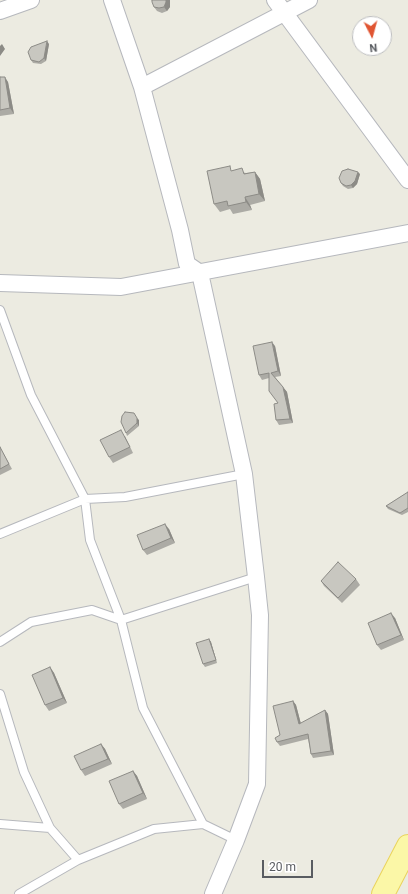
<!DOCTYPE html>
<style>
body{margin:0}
#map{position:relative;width:408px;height:894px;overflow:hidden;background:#ecebe1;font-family:Roboto,sans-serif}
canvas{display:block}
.north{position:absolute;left:352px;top:16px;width:40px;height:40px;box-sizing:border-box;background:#fff;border:1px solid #bdbec0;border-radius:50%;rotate:174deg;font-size:11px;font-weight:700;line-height:16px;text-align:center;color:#595c61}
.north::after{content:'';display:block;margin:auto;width:14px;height:18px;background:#e05532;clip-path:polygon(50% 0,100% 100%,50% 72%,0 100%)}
.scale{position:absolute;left:262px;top:860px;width:51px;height:18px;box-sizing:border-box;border:2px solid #595c61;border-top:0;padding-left:5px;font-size:12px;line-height:14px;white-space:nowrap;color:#595c61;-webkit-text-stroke:3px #fff;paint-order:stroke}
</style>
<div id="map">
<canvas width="408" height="894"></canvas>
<div class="north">N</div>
<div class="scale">20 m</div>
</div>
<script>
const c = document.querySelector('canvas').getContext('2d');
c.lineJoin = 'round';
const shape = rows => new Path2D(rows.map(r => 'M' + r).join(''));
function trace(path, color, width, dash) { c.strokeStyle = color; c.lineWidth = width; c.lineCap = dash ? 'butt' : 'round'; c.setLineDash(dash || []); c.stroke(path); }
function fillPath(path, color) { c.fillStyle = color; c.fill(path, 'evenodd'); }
const lane = shape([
 [0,310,31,395,85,499,90,540,121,620,143,708,203,824],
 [0,534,85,499,125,497,244,474],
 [0,642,31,622,92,610,121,620,256,577],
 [0,694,24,772,50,828],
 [0,824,50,828,78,860,154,829,203,824,236,840],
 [19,894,78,860]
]);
const street = shape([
 [112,0,142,87,180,230,187,264,200,273,244,474,256,577,260,615,257,784,236,840,213,894],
 [275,0,408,180],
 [0,11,31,0],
 [142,87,309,0],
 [0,283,121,287,408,233]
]);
const primary = shape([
 [383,894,408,846]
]);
const wall = shape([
 [154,7,170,7,167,11,162,13,157,11],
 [49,44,46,61,41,64,33,63,31,60],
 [0,77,8,82,14,114,0,116],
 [233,170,246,173,255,172,260,179,265,201,250,205,252,210,233,214,230,209,220,212,214,204],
 [360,174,357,184,353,188,348,189,343,186,341,183],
 [275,346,281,376,275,377,287,392,293,423,279,425,276,420,278,403,269,378,262,380,259,375],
 [139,420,139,426,127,436,126,433],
 [125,436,133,453,113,463,109,457],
 [0,447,12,469,0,475],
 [408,492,408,512,402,515,388,509,386,506],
 [169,529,175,543,147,555,143,550],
 [356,579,360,585,342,603,324,586,321,581],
 [395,618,404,640,381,650,377,645],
 [209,639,211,642,217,663,205,667,203,664],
 [50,667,54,673,67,703,49,711,45,705],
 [293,701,296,705,301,724,325,710,328,714,334,755,313,758,311,754,308,739,280,746,277,742],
 [101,744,105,749,112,764,85,776,81,770],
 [133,771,137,776,147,799,123,809,119,804]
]);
const shadedWall = shape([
 [166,0,170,0,170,7,167,11,164,7],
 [47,41,49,44,46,61,44,58],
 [2,44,5,49,0,56,0,46],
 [5,77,8,82,14,114,10,108],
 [255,172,260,179,265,201,259,194],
 [358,172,360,174,357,184,353,188,351,185],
 [245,197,250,205,252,210,246,202],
 [272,342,275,346,281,376,278,371],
 [283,387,287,392,293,423,290,419],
 [137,418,139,420,139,426,137,423],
 [165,524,169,529,175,543,171,538],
 [391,613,395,618,404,640,401,635],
 [209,639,211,642,217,663],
 [50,667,54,673,67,703,63,698],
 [293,701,296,705,302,728,299,724],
 [325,710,328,714,334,755,331,751],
 [101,744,105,749,112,764,108,759],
 [133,771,137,776,147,799,143,793]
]);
const building = shape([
 [152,0,166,0,166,2,164,7,159,8,154,7,152,2,152,0],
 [47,41,44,58,39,62,31,60,28,52,31,47,47,41],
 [0,77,5,77,10,108,0,110,0,77],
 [230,166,231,171,242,168,244,174,255,172,259,194,245,197,246,202,228,206,227,201,214,204,207,171,230,166],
 [348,169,358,172,355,181,351,185,346,186,341,183,339,178,342,171,348,169],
 [272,342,278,371,271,373,283,387,290,419,276,420,274,404,278,403,269,391,269,373,259,375,253,346,272,342],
 [125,412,134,413,137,418,137,423,126,433,121,422,122,416,125,412],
 [121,430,130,447,109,457,100,440,121,430],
 [0,447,9,464,0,469,0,447],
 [408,492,408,508,400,513,386,506,408,492],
 [165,524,171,538,143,550,137,535,165,524],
 [338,562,356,579,338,598,321,581,338,562],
 [391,613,401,635,377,645,368,623,391,613],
 [209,639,216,660,203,664,196,643,209,639],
 [50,667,63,698,45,705,32,675,50,667],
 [293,701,299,724,325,710,331,751,311,754,308,734,277,742,275,738,280,735,273,706,293,701],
 [101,744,108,759,81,770,74,756,101,744],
 [133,771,143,793,119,804,109,781,133,771]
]);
trace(lane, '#b6b8bd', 10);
trace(street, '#b6b8bd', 18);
trace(primary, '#ead35c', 24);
trace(lane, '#fff', 8);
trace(street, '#fff', 16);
trace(primary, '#fbf7a7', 22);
fillPath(wall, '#acaba5');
fillPath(shadedWall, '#8c8b86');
fillPath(building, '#c8c7c0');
trace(building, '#8c8b86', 1);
</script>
